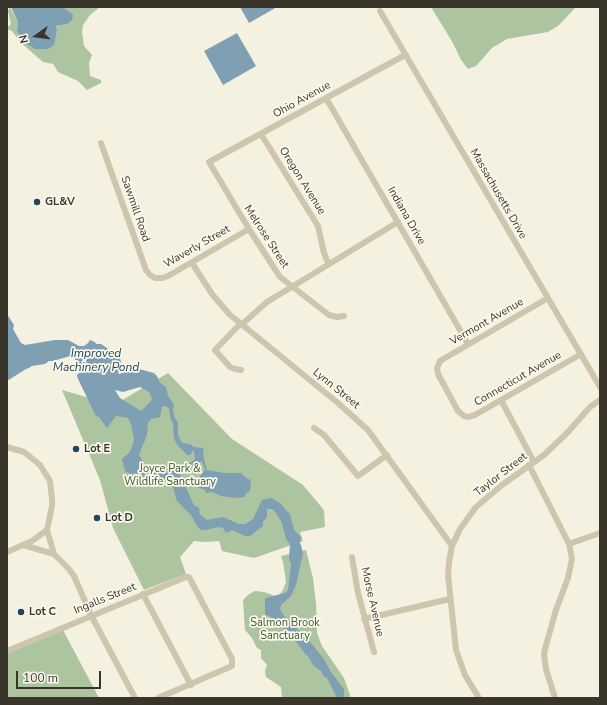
<!DOCTYPE html>
<style>
body{margin:0}
#map{position:relative;width:607px;height:705px;overflow:hidden;background:#f4f1e0;font-family:"Nunito Sans",sans-serif}
canvas{display:block}
.frame{position:absolute;inset:0;border:8px solid #3a352b;pointer-events:none}
.north{position:absolute;left:16px;top:16px;width:40px;height:40px;-webkit-text-stroke:3px #fbf9ed;paint-order:stroke;rotate:256deg;font-size:11px;font-weight:700;line-height:16px;text-align:center;color:#3a352b}
.north::after{content:'';display:block;margin:auto;width:14px;height:18px;background:#3a352b;clip-path:polygon(50% 0,100% 100%,50% 72%,0 100%)}
.scale{position:absolute;left:16px;top:671px;width:85px;height:18px;box-sizing:border-box;border:2px solid #3a352b;border-top:0;padding-left:5px;font-size:12px;line-height:14px;white-space:nowrap;color:#3a352b;-webkit-text-stroke:3px #fbf9ed;paint-order:stroke}
</style>
<div id="map">
<canvas width="607" height="705"></canvas>
<div class="frame"></div>
<div class="north">N</div>
<div class="scale">100 m</div>
</div>
<script>
const c = document.querySelector('canvas').getContext('2d');
c.lineJoin = 'round';
function fillPath(path, color) { c.fillStyle = color; c.fill(path, 'evenodd'); }
const shape = rows => new Path2D(rows.map(r => 'M' + r).join(''));
function trace(path, color, width, dash) { c.strokeStyle = color; c.lineWidth = width; c.lineCap = dash ? 'butt' : 'round'; c.setLineDash(dash || []); c.stroke(path); }
function label(font, color, halo, rows, align = 'center') {
  c.font = font + ' "Nunito Sans",sans-serif'; c.lineWidth = 3.5; c.setLineDash([]); c.textBaseline = 'middle'; c.strokeStyle = halo; c.fillStyle = color; for (const [text, x, y, turn = 0] of rows) {
    c.save(); c.translate(x, y); c.rotate((+turn || 0) * Math.PI / 180); c.textAlign = isNaN(turn) ? turn : align; if (halo) c.strokeText(text, 0, 0); c.fillText(text, 0, 0); c.restore();
  }
}
const green = shape([
 [10,7,18,22,17,31,55,37,57,30,56,26,67,24,65,9,63,7,100,7,90,15,83,25,82,32,84,46,92,55,89,63,90,76,101,80,101,83,87,90,78,81,58,72,53,64,43,62,20,42,12,31,7,29,7,28,11,24,8,11],
 [431,7,576,7,558,26,548,32,507,39,492,48,476,66,468,69,461,60,453,43],
 [168,373,232,439,303,485,324,510,325,527,300,532,303,541,254,558,222,551,219,541,205,542,194,541,180,557,186,574,144,590,113,528,100,480,62,390,114,405],
 [306,550,313,578,316,604,317,633,322,646,344,678,351,698,282,698,281,687,266,677,265,671,267,665,261,658,261,650,257,648,252,638,245,630,243,600,248,595,255,591,264,592,275,596,265,598,277,598,283,590,286,582,283,562,281,556],
 [63,630,99,698,7,698,7,654]
]);
const water = shape([
 [11,7,30,7,31,8,34,7,63,7,73,15,72,20,67,24,56,26,57,30,54,45,48,49,36,49,26,44,17,31,18,22],
 [240,7,277,7,249,23],
 [237,33,256,66,223,85,204,51],
 [7,314,14,325,13,329,21,343,25,345,55,340,68,340,79,346,84,346,88,343,90,340,93,341,97,344,101,344,107,348,120,358,122,367,118,373,119,374,129,371,132,372,139,369,154,373,157,376,160,383,166,387,168,396,174,405,173,409,174,416,178,423,178,435,182,443,190,444,194,447,203,448,204,459,207,470,224,473,241,473,249,480,251,478,250,491,246,493,245,497,236,498,221,496,212,492,206,493,205,490,197,487,197,484,200,476,205,470,202,461,179,472,192,501,194,505,199,508,200,514,203,517,207,520,223,517,239,524,245,524,253,519,262,500,271,498,280,503,286,510,290,514,294,530,301,537,300,542,303,553,296,585,291,596,281,605,280,609,284,616,310,642,324,659,331,672,344,689,344,698,337,698,328,680,326,677,324,677,321,671,313,665,308,656,306,655,294,639,274,620,269,616,265,615,265,598,285,593,288,590,291,564,289,559,290,544,286,539,282,523,276,513,272,509,267,509,267,516,265,520,263,521,263,526,250,536,245,536,232,530,226,533,223,528,219,527,205,530,201,530,197,526,191,515,177,501,173,487,168,480,159,481,157,478,145,477,134,473,131,474,125,471,122,459,130,452,132,447,134,439,131,424,128,418,116,416,107,428,99,417,96,416,78,379,77,375,81,371,77,361,70,356,53,361,49,361,45,364,32,366,29,368,26,369,7,381],
 [140,387,149,392,152,398,151,401,141,411,120,398,115,390,123,392],
 [166,406,169,409,171,420,173,423,174,438,176,443,187,455,191,455,192,451,194,451,195,458,193,461,177,470,154,466,146,468,139,455,147,435,148,423,151,419,160,417,162,407]
]);
const street = shape([
 [380,11,600,387],
 [326,98,468,344],
 [261,134,318,226,324,253,328,263],
 [101,143,146,270,150,275,155,278,162,278,168,276,249,229],
 [192,263,212,294,229,314,338,403,368,430,452,546],
 [548,298,440,361,437,368,438,374,458,411,464,416,467,417,475,415,581,354],
 [344,316,337,317,329,315,280,277,249,229,209,162,405,55],
 [240,324,215,350,230,367,235,369,241,370],
 [241,325,267,302,398,222],
 [501,400,534,462],
 [314,428,324,435,358,476,387,455],
 [7,447,24,452,40,465,50,481,52,499,52,506,47,530,32,541,7,552],
 [529,465,569,544,572,559,568,578,556,610,545,649,544,655,546,669,555,698],
 [569,544,600,533],
 [23,545,54,554,47,530],
 [54,554,69,569,74,576,91,615,135,698],
 [352,557,358,593,374,652],
 [143,594,191,685],
 [364,619,450,599],
 [7,651,186,577,189,577,232,659,232,666,158,698],
 [479,698,465,675,456,650,448,575,449,562,452,546,460,529,476,507,502,485,544,455,568,432,590,407,600,400]
]);
const markers = [
 [37,202,4,"#1f465d"],
 [76,449,4,"#1f465d"],
 [97,518,4,"#1f465d"],
 [21,612,4,"#1f465d"]
];
const streetNames = [
 ["Ohio Avenue",302,100,-29],
 ["Oregon Avenue",302,181,58],
 ["Massachusetts Drive",498,194,60],
 ["Sawmill Road",135,209,71],
 ["Indiana Drive",406,216,60],
 ["Melrose Street",266,237,57],
 ["Waverly Street",197,247,-30],
 ["Vermont Avenue",487,322,-30],
 ["Connecticut Avenue",518,379,-30],
 ["Lynn Street",336,389,39],
 ["Taylor Street",501,475,-38],
 ["Ingalls Street",105,599,-22],
 ["Morse Avenue",372,602,77]
];
const poiNames = [
 ["GL&V",45,202],
 ["Lot E",84,449],
 ["Lot D",105,518],
 ["Lot C",29,612]
];
const parkNames = [
 ["Joyce Park &",170,469],
 ["Wildlife Sanctuary",170,482],
 ["Salmon Brook",285,623],
 ["Sanctuary",285,636]
];
const waterNames = [
 ["Improved",96,354],
 ["Machinery Pond",96,368]
];
fillPath(green, '#acc4a0');
fillPath(water, '#7f9fb2');
trace(street, '#cdc5ac', 6);
for (const [x, y, r, color] of markers) { const dot = new Path2D(); dot.arc(x, y, r, 0, 2 * Math.PI); c.fillStyle = color; c.fill(dot); trace(dot, '#fbf9ed', 1.5); }
label('11px', '#3a352b', '#fbf9ed', streetNames);
label('bold 11px', '#3a352b', '#fbf9ed', poiNames, 'left');
label('11px', '#3c592e', '#fbf9ed', parkNames);
label('italic 12px', '#1f465d', '#fbf9ed', waterNames);
</script>
